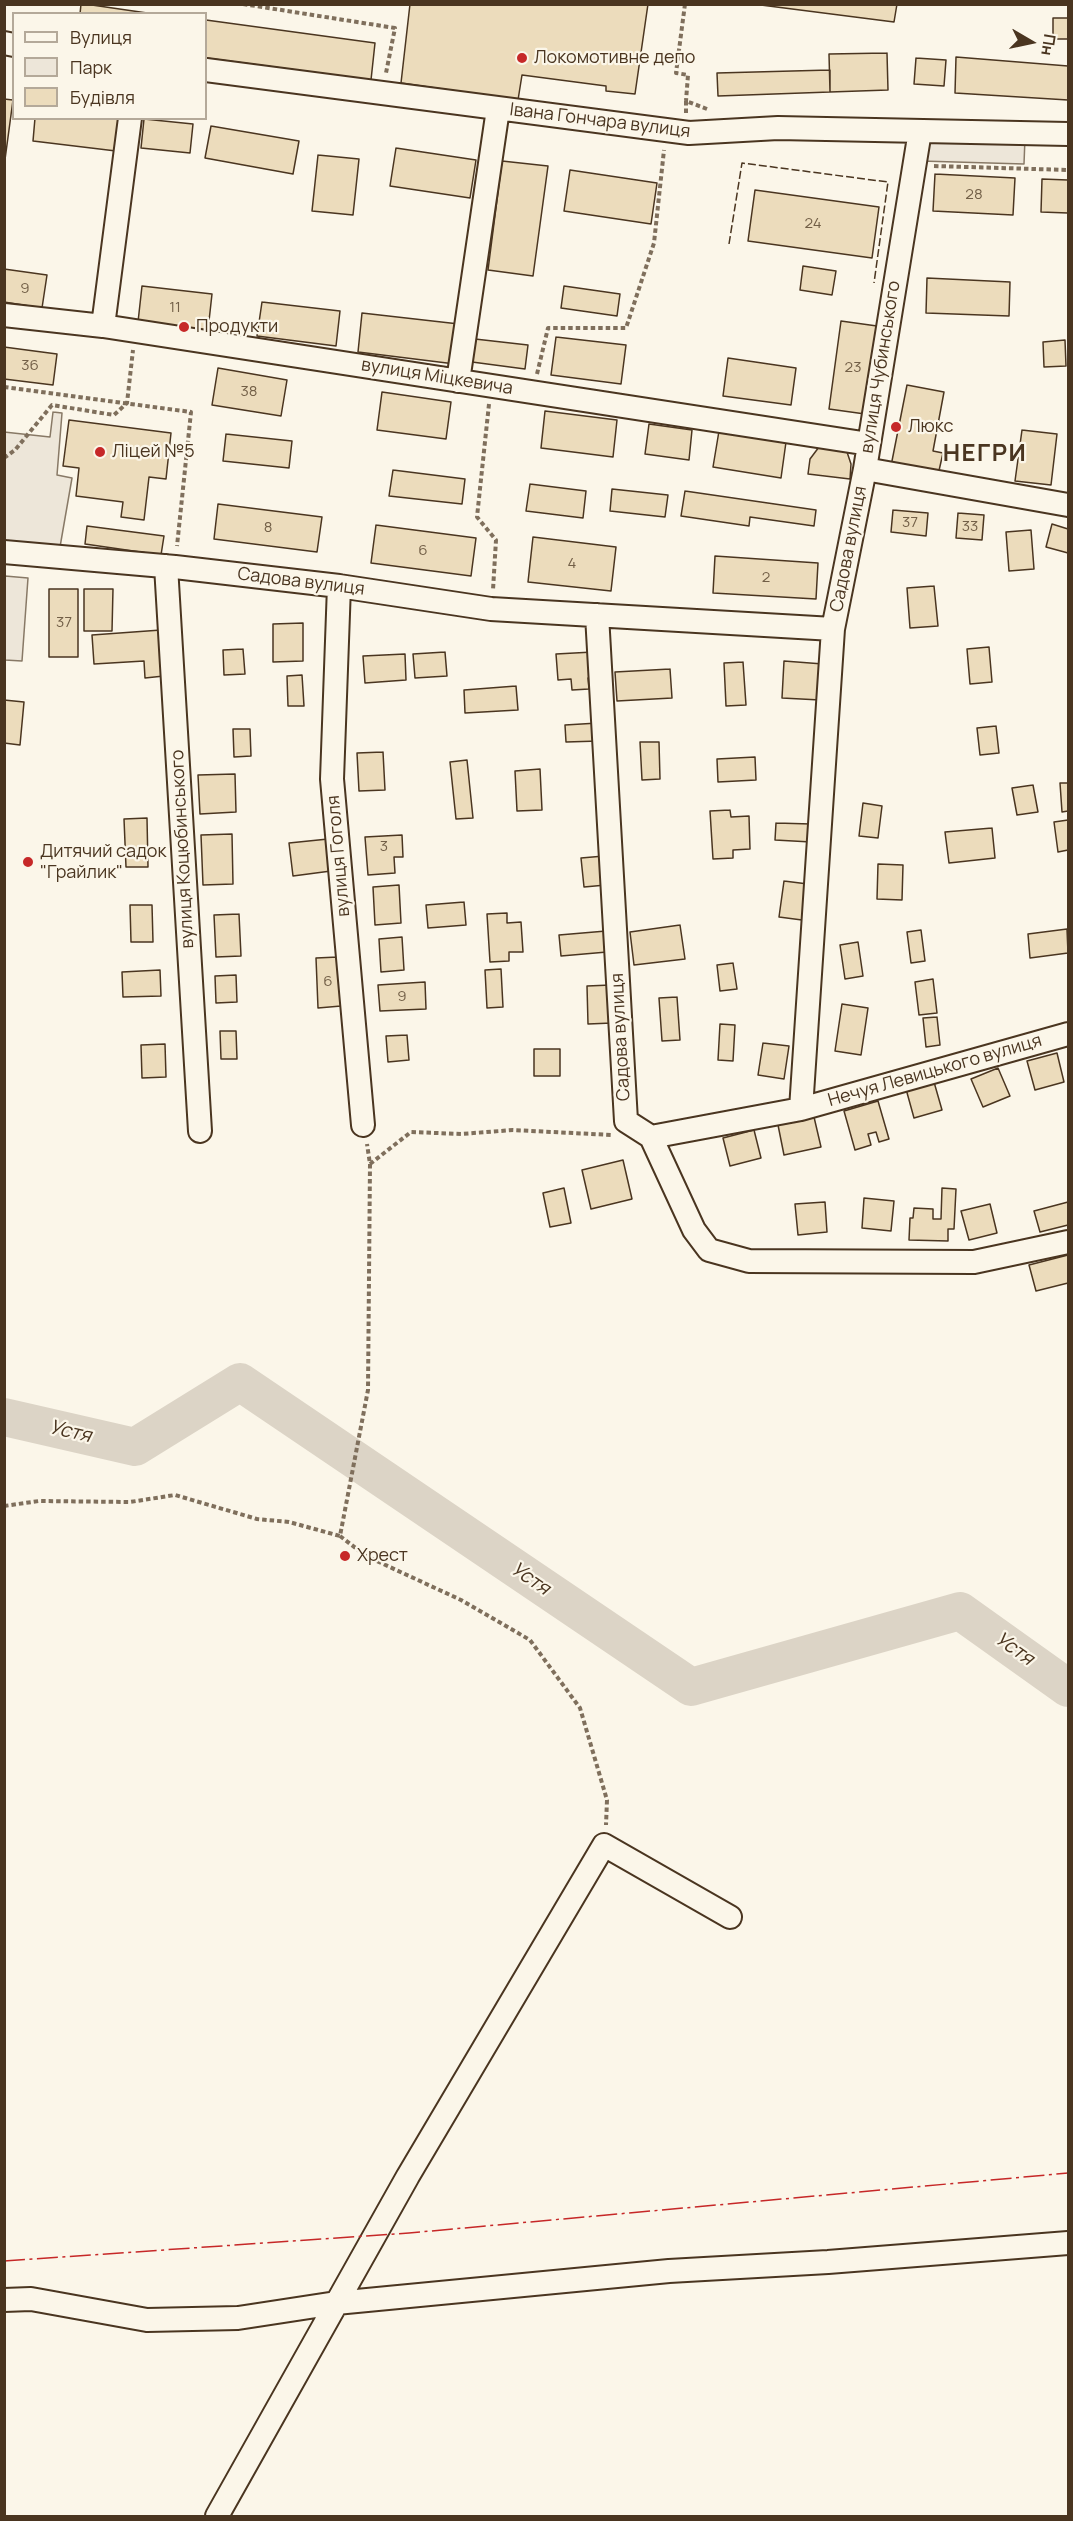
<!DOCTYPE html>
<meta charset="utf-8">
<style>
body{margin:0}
#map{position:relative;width:1073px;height:2521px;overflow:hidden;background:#fbf6e9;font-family:Manrope,sans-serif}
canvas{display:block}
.frame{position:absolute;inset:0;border:6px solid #4a3520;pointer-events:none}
.legend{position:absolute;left:12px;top:12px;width:195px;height:108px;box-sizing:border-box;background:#fbf6e9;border:2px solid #b4a999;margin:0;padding:8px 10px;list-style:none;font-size:18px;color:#4a3520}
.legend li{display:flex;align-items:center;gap:12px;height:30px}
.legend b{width:30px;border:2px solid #b4a999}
.north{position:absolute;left:1001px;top:12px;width:60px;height:60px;-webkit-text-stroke:4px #fbf6e9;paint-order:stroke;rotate:99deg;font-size:16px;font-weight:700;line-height:24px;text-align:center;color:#4a3520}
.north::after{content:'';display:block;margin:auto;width:21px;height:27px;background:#4a3520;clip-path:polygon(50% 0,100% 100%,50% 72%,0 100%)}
</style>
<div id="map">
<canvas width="1073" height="2521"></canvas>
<div class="frame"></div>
<ul class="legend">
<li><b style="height:8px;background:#fbf6e9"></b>Вулиця</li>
<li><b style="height:16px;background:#ede6d9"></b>Парк</li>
<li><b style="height:16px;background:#ecdcbc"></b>Будівля</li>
</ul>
<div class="north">Пн</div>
</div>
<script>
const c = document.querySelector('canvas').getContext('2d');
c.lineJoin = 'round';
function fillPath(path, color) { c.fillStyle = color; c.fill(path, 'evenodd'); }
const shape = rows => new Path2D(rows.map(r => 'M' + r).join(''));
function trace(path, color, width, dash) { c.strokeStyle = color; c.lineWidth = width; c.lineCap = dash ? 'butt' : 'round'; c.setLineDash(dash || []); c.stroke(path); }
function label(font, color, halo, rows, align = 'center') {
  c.font = font + ' Manrope,sans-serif'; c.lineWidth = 4.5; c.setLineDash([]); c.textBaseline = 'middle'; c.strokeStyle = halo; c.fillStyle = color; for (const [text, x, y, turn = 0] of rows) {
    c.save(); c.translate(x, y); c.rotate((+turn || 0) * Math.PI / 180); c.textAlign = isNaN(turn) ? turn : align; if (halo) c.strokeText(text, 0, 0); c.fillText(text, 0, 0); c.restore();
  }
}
const green = shape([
 [924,136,1025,138,1024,164,921,161,924,136],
 [53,412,62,413,57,475,72,478,60,547,5,542,4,432,50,437,53,412],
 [5,576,28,578,22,661,5,660,5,576]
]);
const river = shape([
 [4,1417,135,1447,240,1382,691,1687,960,1611,1068,1688]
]);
const building = shape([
 [81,4,85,4,154,14,80,14,81,4],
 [410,4,648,4,635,94,606,91,606,86,522,75,518,100,401,83,410,4],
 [753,4,897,4,894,22,753,4],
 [1053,18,1068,18,1068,39,1053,39,1053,18],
 [206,20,375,43,371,80,206,58,206,20],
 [887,53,888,90,830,92,829,54,887,53],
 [956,57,1068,66,1068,100,955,93,956,57],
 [916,58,946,60,944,86,914,84,916,58],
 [830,70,830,92,718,96,717,73,830,70],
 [4,99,13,100,4,167,4,99],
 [35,118,120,118,116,151,33,141,35,118],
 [144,119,193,124,190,153,141,148,144,119],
 [211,126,299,141,293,174,205,158,211,126],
 [396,148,476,160,470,198,390,186,396,148],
 [318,155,359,159,353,215,312,211,318,155],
 [502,161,548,166,533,276,488,270,502,161],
 [570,170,657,183,651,224,564,211,570,170],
 [935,174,1015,178,1013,215,933,211,935,174],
 [1042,179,1068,180,1068,213,1041,212,1042,179],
 [755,190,879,207,872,258,748,241,755,190],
 [803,266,836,271,832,295,800,290,803,266],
 [4,269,47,275,42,308,4,302,4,269],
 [927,278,1010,282,1009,316,926,313,927,278],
 [142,286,212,294,208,330,138,322,142,286],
 [564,286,620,294,617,316,561,308,564,286],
 [262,302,340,311,336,346,257,336,262,302],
 [362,313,459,324,455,364,358,352,362,313],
 [841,321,877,326,865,414,829,409,841,321],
 [556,337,626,345,621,384,551,375,556,337],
 [475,339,528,345,525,369,472,362,475,339],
 [1065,340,1066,366,1044,367,1043,342,1065,340],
 [4,347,57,354,53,385,4,379,4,347],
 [728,358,796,368,791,405,723,396,728,358],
 [218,368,287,380,281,416,212,405,218,368],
 [907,385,944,392,933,451,943,453,938,475,891,466,907,385],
 [382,392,451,402,446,439,377,430,382,392],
 [545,411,617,420,613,457,541,448,545,411],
 [69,420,171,433,166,479,149,477,144,520,121,517,123,502,76,496,79,468,63,466,69,420],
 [649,424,692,430,689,460,645,454,649,424],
 [1022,430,1057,434,1051,485,1015,481,1022,430],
 [719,431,786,442,781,478,713,467,719,431],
 [226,434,292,441,289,468,223,461,226,434],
 [819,447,847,452,851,464,850,479,808,474,810,459,819,447],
 [393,470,465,479,462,504,389,496,393,470],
 [530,484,586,491,583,518,526,511,530,484],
 [612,489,668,495,665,517,610,511,612,489],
 [685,491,816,510,814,526,750,517,749,526,681,516,685,491],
 [218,504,322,517,317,552,214,539,218,504],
 [893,510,928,513,926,536,891,532,893,510],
 [958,513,984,515,982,540,956,538,958,513],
 [1052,524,1068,529,1068,553,1046,547,1052,524],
 [376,525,476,538,471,576,371,563,376,525],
 [87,526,164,536,161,555,85,544,87,526],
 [1031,530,1034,569,1009,571,1006,532,1031,530],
 [533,537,616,547,611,591,528,582,533,537],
 [715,556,818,563,816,599,713,593,715,556],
 [934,586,938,626,910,628,907,588,934,586],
 [49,589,78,589,78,657,49,657,49,589],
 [84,589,113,589,112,631,84,631,84,589],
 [303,623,303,661,273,662,273,624,303,623],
 [161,630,164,676,145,678,144,661,94,664,92,635,161,630],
 [989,647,992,682,970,684,967,649,989,647],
 [243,649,245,674,224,675,223,650,243,649],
 [445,652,447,676,415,678,413,654,445,652],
 [593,652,594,678,588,678,589,689,572,690,571,679,558,680,556,654,593,652],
 [405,654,406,680,365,683,363,656,405,654],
 [784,661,823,664,820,700,782,698,784,661],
 [743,662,746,705,726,706,724,663,743,662],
 [670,669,672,698,617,701,615,672,670,669],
 [302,675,304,706,288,706,287,676,302,675],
 [516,686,518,710,465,713,464,690,516,686],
 [4,700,24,702,20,745,4,743,4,700],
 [598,723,599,741,566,742,565,725,598,723],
 [996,726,999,753,980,755,977,728,996,726],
 [233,729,250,729,251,756,234,757,233,729],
 [640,742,659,742,660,779,642,780,640,742],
 [383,752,385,790,359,791,357,753,383,752],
 [755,757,756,780,718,782,717,759,755,757],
 [467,760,473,818,456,819,450,762,467,760],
 [540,769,542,810,517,811,515,771,540,769],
 [235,774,236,812,200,814,198,775,235,774],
 [1060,783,1068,783,1068,811,1062,812,1060,783],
 [1033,785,1038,812,1017,815,1012,788,1033,785],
 [863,803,882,806,878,838,859,836,863,803],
 [730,810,731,817,749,816,750,849,733,850,733,858,713,859,710,811,730,810],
 [147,818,148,867,126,867,124,819,147,818],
 [1068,820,1068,850,1058,852,1054,822,1068,820],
 [776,823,811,824,811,842,775,840,776,823],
 [992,828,995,858,949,863,945,832,992,828],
 [232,834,233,884,203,885,201,835,232,834],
 [402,835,403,857,394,857,395,873,368,875,365,837,402,835],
 [328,839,331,871,293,876,289,843,328,839],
 [604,856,606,885,584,887,581,858,604,856],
 [878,864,903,865,902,900,877,899,878,864],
 [784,881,808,884,802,920,779,917,784,881],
 [399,885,401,923,375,925,373,887,399,885],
 [464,902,466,925,428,928,426,905,464,902],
 [130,905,152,905,153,942,131,942,130,905],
 [507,913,507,923,521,922,523,952,509,952,509,961,490,962,487,914,507,913],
 [239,914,241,956,216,957,214,915,239,914],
 [680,925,685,959,634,965,630,932,680,925],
 [1067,929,1068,953,1030,958,1028,934,1067,929],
 [921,930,925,961,911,963,907,932,921,930],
 [606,931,607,952,561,956,559,935,606,931],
 [402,937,404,970,381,972,379,939,402,937],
 [858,942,863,976,845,979,840,945,858,942],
 [338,957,341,1006,318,1008,316,958,338,957],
 [733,963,737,989,720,991,717,965,733,963],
 [501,969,503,1007,487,1008,485,970,501,969],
 [160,970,161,996,123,997,122,972,160,970],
 [236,975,237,1002,216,1003,215,976,236,975],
 [933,979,937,1013,919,1015,915,982,933,979],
 [425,982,426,1009,380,1011,378,985,425,982],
 [611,985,612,1023,588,1024,587,986,611,985],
 [677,997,680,1040,662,1041,659,998,677,997],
 [842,1004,868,1008,861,1055,835,1051,842,1004],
 [937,1017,940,1045,926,1047,923,1018,937,1017],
 [720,1024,735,1025,733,1061,718,1060,720,1024],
 [220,1031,236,1031,237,1059,221,1059,220,1031],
 [407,1035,409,1060,388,1062,386,1036,407,1035],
 [763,1043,789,1046,784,1079,758,1075,763,1043],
 [165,1044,166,1077,142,1078,141,1045,165,1044],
 [534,1049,560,1049,560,1076,534,1076,534,1049],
 [1057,1053,1064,1082,1035,1090,1027,1061,1057,1053],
 [998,1068,1010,1096,983,1107,971,1079,998,1068],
 [934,1082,942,1110,914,1118,906,1089,934,1082],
 [878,1101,889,1139,879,1142,876,1132,868,1134,871,1145,855,1150,844,1111,878,1101],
 [814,1117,821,1147,784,1155,778,1125,814,1117],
 [754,1130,761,1158,730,1166,723,1138,754,1130],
 [623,1160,632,1199,591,1209,582,1170,623,1160],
 [564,1188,571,1223,550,1227,543,1193,564,1188],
 [942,1188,956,1189,954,1229,948,1229,948,1241,909,1240,910,1218,913,1218,914,1208,933,1209,933,1219,941,1219,942,1188],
 [864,1198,894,1201,891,1231,862,1228,864,1198],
 [825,1202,827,1232,798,1235,795,1204,825,1202],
 [1068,1202,1068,1225,1040,1232,1034,1211,1068,1202],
 [990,1204,997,1233,969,1240,961,1211,990,1204],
 [1068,1255,1068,1283,1036,1291,1029,1265,1068,1255]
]);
const path = shape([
 [243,4,395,28,386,73],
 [685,4,676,73,688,75,686,101],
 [686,113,686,101,707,109],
 [934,166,1068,170],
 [537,374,548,328,626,328,654,243,664,150],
 [4,387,191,412,177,546],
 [489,404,477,517,496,540,493,590],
 [4,458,15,450,52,405,114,415,127,403,133,350],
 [370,1164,411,1132,461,1134,513,1130,611,1135],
 [4,1506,39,1501,130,1502,175,1495,257,1519,289,1522,340,1536,368,1390,370,1164,367,1144],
 [340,1536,366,1556,461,1600,530,1640,580,1708,607,1800,606,1825]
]);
const minor = shape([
 [4,43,14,45],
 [206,70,689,133,778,128,1068,134],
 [920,131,865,469,1068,505],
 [4,315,103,326,869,444],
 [103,326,130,118],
 [458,381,498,109],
 [4,552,175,567,339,586,491,609,833,629,865,469],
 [166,566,200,1131],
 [339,586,332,779,363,1125],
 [597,615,626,1121,651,1137,801,1109,833,629],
 [801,1109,1068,1034],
 [651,1137,694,1230,709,1250,749,1261,974,1262,1068,1242],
 [4,2300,31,2299,147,2320,238,2318,336,2303,669,2271,828,2262,1068,2243],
 [217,2516,408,2176,604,1845,730,1917]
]);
const fence = shape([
 [729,244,742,163,888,182,874,283]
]);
const power = shape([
 [4,2261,409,2233,1068,2173]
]);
const markers = [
 [522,58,6,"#c62828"],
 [184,327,6,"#c62828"],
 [896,427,6,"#c62828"],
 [100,452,6,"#c62828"],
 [28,862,6,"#c62828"],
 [345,1556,6,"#c62828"]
];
const numberNames = [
 ["28",974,195],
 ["24",813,224],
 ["9",25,289],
 ["11",175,308],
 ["36",30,366],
 ["23",853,368],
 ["38",249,392],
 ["37",910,523],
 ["33",970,527],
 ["8",268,528],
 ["6",423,551],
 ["4",572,564],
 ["2",766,578],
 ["37",64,623],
 ["3",384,847],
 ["6",328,982],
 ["9",402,997]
];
const poiNames = [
 ["Локомотивне депо",534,58],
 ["Продукти",196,327],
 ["Люкс",908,427],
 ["Ліцей №5",112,452],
 ["Дитячий садок",40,852],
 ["\"Грайлик\"",40,873],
 ["Хрест",357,1556]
];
const streetNames = [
 ["Івана Гончара вулиця",600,121,7],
 ["вулиця Чубинського",881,367,-81],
 ["вулиця Міцкевича",437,377,9],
 ["Садова вулиця",849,549,-79],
 ["Садова вулиця",301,582,7],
 ["вулиця Коцюбинського",183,849,-93],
 ["вулиця Гоголя",339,856,-95],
 ["Садова вулиця",621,1037,-93],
 ["Нечуя Левицького вулиця",935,1071,-16]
];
const waterNames = [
 ["Устя",70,1432,13],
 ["Устя",530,1579,34],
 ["Устя",1014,1649,35]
];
const districtNames = [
 ["НЕГРИ",985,454]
];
fillPath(green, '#ede6d9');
trace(green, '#887966', 1.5);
trace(river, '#dcd4c6', 38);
fillPath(building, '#ecdcbc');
trace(building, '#4a3520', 1.5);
trace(minor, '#4a3520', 26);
trace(path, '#7f6f5c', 4, [4.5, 3]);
trace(minor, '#fbf6e9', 22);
trace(fence, '#4a3520', 1.5, [8, 3]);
trace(power, '#c62828', 1.5, [21, 4.5, 3, 4.5]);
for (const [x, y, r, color] of markers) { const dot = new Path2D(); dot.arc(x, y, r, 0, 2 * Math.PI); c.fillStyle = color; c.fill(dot); trace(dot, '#fbf6e9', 2); }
label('15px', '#725f47', null, numberNames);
label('18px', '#4a3520', '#fbf6e9', poiNames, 'left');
label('18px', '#4a3520', '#fbf6e9', streetNames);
label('italic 20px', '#4a3520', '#fbf6e9', waterNames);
c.letterSpacing = '1.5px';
label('bold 24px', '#4a3520', '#fbf6e9', districtNames);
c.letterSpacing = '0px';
</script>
